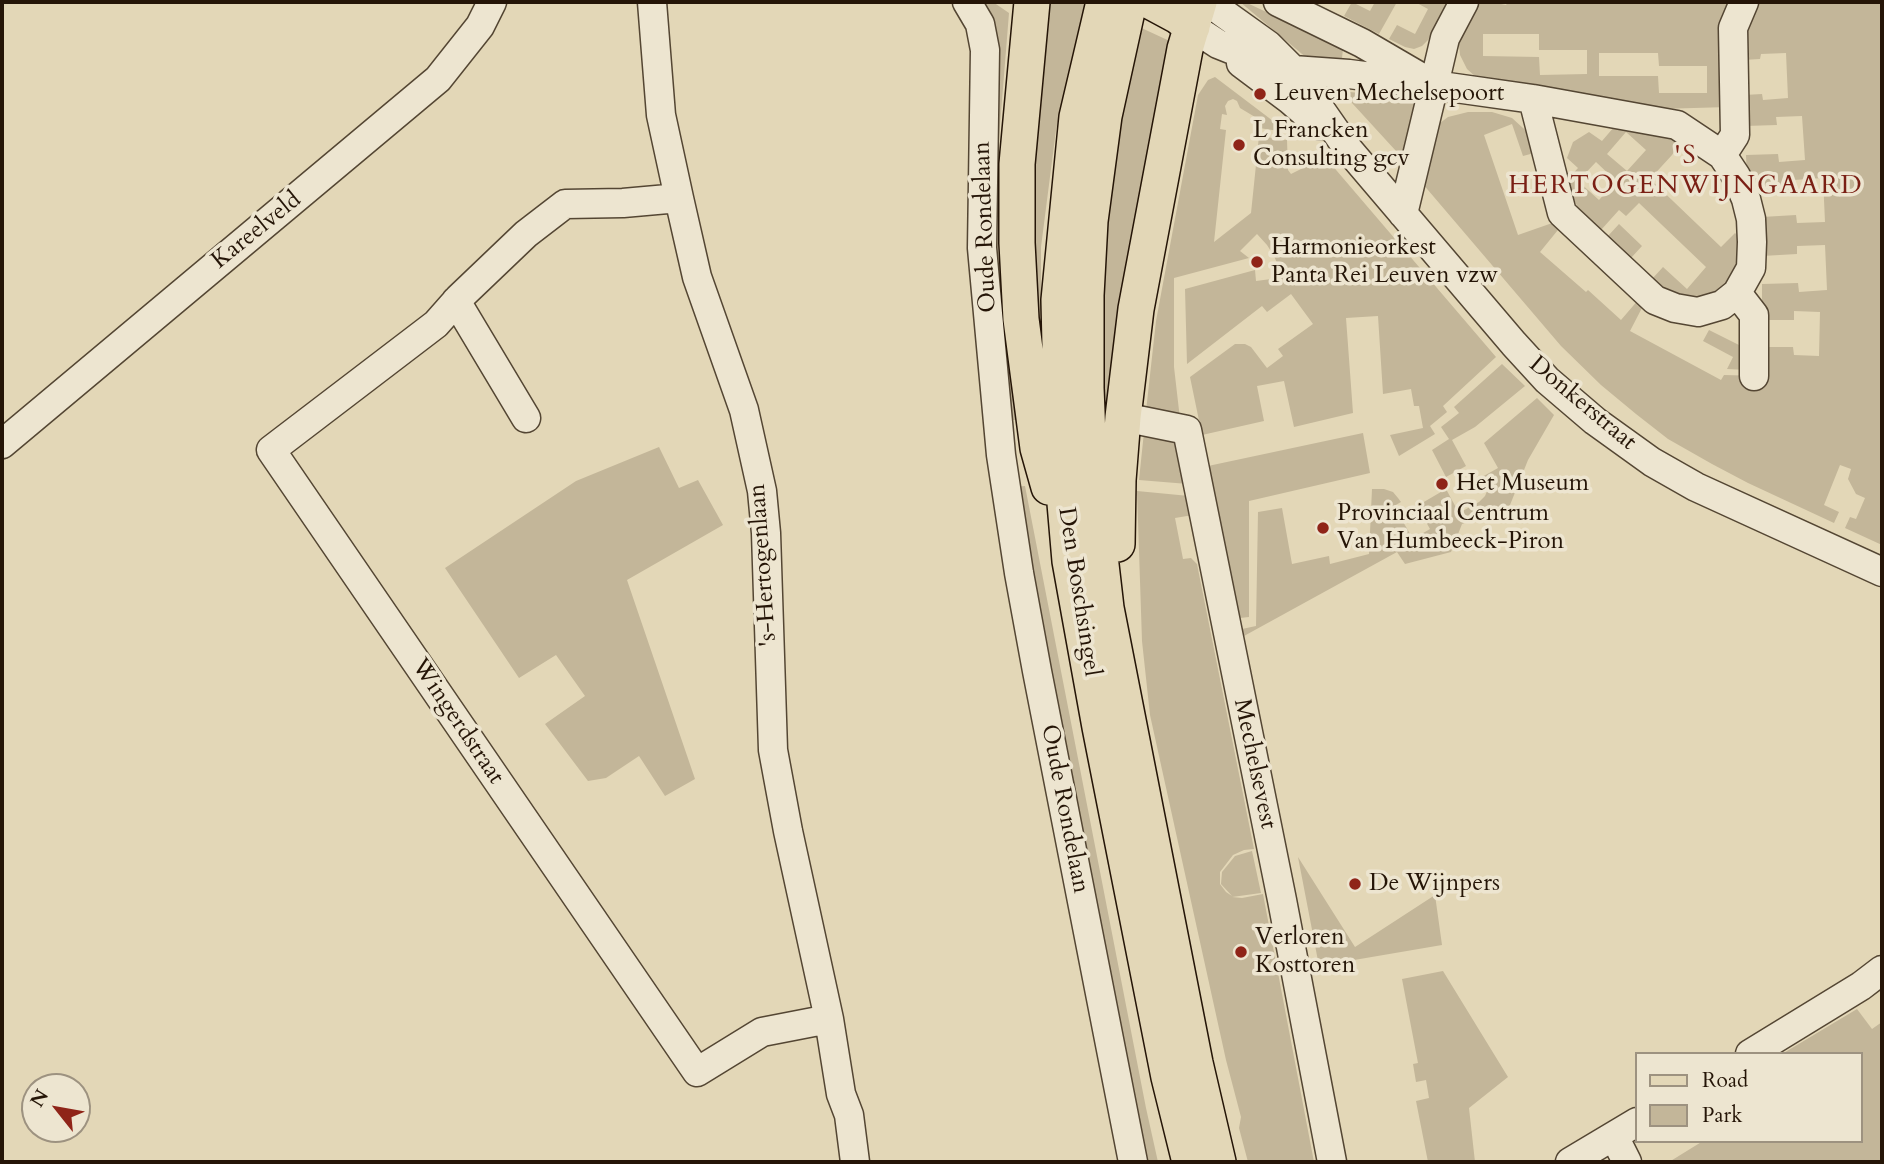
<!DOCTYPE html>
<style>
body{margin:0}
#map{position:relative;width:1884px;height:1164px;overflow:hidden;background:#e3d7b7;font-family:Cardo,serif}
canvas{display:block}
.frame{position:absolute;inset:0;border:4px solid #251507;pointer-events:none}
.legend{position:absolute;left:1635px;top:1052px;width:228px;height:91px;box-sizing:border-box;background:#ede5d0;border:2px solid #9d9280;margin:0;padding:9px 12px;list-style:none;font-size:21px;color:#251507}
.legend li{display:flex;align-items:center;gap:14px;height:35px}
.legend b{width:35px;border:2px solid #9d9280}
.north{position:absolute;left:21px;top:1073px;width:70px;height:70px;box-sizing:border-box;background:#ede5d0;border:2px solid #9d9280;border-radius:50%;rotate:301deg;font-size:19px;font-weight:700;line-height:28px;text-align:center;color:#251507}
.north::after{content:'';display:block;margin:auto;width:24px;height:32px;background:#8f2418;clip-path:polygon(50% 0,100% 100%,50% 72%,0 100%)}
</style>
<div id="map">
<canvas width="1884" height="1164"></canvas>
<div class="frame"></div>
<ul class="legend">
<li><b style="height:9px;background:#e3d7b7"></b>Road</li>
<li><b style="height:19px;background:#c3b699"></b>Park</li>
</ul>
<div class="north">N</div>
</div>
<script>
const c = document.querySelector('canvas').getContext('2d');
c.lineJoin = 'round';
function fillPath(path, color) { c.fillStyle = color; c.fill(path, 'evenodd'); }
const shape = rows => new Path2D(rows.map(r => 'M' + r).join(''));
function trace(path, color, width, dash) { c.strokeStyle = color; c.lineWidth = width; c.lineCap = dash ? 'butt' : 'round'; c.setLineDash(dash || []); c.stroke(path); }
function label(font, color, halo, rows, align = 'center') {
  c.font = font + ' Cardo,serif'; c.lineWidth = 7; c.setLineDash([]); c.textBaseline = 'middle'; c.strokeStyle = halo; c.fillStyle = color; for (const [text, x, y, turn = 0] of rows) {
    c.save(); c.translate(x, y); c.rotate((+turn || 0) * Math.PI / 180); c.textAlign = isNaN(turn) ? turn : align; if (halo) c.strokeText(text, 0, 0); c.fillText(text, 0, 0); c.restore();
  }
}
const green = shape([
 [983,2,993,2,1009,13,997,163,998,246,1016,420,1008,420,990,246,994,17],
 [1046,2,1085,2,1056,130,1041,247,1041,319,1045,416,1031,318,1029,179],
 [1240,2,1245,2,1341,47,1343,49,1342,58,1338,62,1314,64],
 [1352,2,1370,11,1375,2,1397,2,1379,34,1344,16],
 [1415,2,1448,2,1428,40,1422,46,1414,49,1405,47,1389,39,1397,25,1415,34,1428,9],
 [1476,2,1491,2,1506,5,1508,2,1735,2,1728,107,1660,109,1477,78,1467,69,1460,55,1458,35],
 [1483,34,1539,34,1539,50,1587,50,1587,74,1540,75,1539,57,1483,56],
 [1599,53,1658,53,1659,66,1707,66,1707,93,1659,93,1658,76,1599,76],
 [1752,2,1882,2,1882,545,1845,528,1850,517,1856,519,1865,498,1856,494,1848,479,1851,469,1840,465,1824,505,1839,512,1834,523,1748,483,1712,464,1668,439,1636,414,1601,385,1561,346,1422,183,1432,129,1448,117,1468,112,1492,112,1512,118,1534,138,1538,152,1523,156,1512,124,1484,135,1518,235,1558,221,1562,225,1540,252,1586,292,1588,290,1621,320,1639,299,1644,304,1630,331,1721,380,1724,375,1761,376,1761,347,1793,347,1794,355,1819,356,1820,312,1794,311,1794,320,1762,320,1762,284,1798,283,1799,292,1827,290,1825,245,1797,246,1797,254,1762,256,1762,217,1796,215,1797,223,1825,222,1823,178,1794,180,1795,191,1758,193,1747,178,1746,155,1778,154,1779,162,1805,160,1802,116,1776,117,1777,125,1745,126,1744,95,1762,94,1763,100,1788,98,1786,53,1761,54,1760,59,1743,60,1742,39],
 [1135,25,1174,43,1114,467,1094,393,1100,225],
 [1215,77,1277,124,1303,131,1306,135,1259,128,1260,120,1240,108,1237,101,1233,99,1228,101,1225,106,1227,115,1222,114,1220,129,1226,130,1214,242,1251,213,1259,136,1287,140,1288,170,1291,174,1325,157,1496,357,1443,406,1447,412,1430,426,1435,434,1399,456,1390,435,1423,428,1419,406,1414,406,1411,389,1383,394,1378,316,1346,318,1353,413,1294,427,1284,381,1257,386,1264,421,1202,435,1190,377,1235,344,1245,344,1251,347,1267,368,1283,356,1278,349,1313,324,1291,294,1267,312,1262,306,1187,364,1185,289,1255,270,1256,281,1279,278,1277,263,1274,256,1267,245,1257,234,1240,251,1249,258,1174,278,1174,367,1180,419,1146,411,1156,321,1198,95,1208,80],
 [1341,91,1422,100,1407,163],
 [1614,127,1676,140,1677,147,1672,155,1650,179,1721,247,1735,233,1739,237,1737,271,1729,283,1710,296,1690,301,1667,294,1652,279,1663,267,1687,289,1706,267,1639,203,1626,216,1619,210,1601,230,1577,206,1571,193,1568,179,1578,168,1567,158,1573,142,1589,132,1602,141],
 [1626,132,1646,150,1627,171,1607,154],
 [1596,162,1616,181,1599,200,1578,181],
 [1619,224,1642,246,1631,258,1608,236],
 [1709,330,1747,349,1747,370,1727,369,1733,357,1703,341],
 [1502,364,1525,386,1475,427,1452,440,1466,466,1446,477,1432,450,1449,439,1441,427,1459,413,1454,407],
 [1537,398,1554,415,1528,460,1510,505,1462,524,1451,552,1405,564,1397,552,1244,636,1242,629,1256,626,1258,512,1282,508,1292,564,1329,556,1330,564,1369,554,1372,489,1384,489,1393,492,1398,498,1401,502,1394,506,1413,539,1430,529,1417,506,1446,489,1459,513,1479,502,1485,496,1488,489,1482,477,1498,468,1484,443],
 [1144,432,1174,434,1188,484,1139,480],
 [1363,433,1370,473,1249,501,1249,617,1240,618,1208,466],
 [659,447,679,488,698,480,723,525,627,580,695,779,665,796,639,756,606,778,588,781,545,724,585,696,556,655,519,678,445,568,576,481],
 [1025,486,1146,1108,1158,1162,1141,1162,1013,487],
 [1137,491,1189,496,1193,515,1175,518,1183,559,1191,558,1197,564,1254,849,1244,850,1233,855,1220,872,1220,884,1226,892,1232,896,1221,884,1222,872,1235,856,1252,851,1261,893,1232,897,1242,898,1263,894,1314,1162,1248,1162,1239,1128,1241,1117,1226,1060,1150,715,1142,641],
 [1298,857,1355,947,1435,895,1442,945,1319,966],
 [1443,971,1508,1077,1469,1108,1475,1162,1428,1162,1416,1101,1429,1098,1426,1080,1416,1082,1413,1064,1418,1063,1402,979],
 [1857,1009,1872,1029,1882,1022,1882,1162,1669,1162,1703,1141,1861,1141,1861,1054,1782,1054]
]);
const minor = shape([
 [652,2,661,115,679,198,697,277,744,410,762,491,766,533,773,750,788,831,829,1019,841,1094,849,1115,855,1162],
 [967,2,980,24,985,50,982,248,1001,455,1019,573,1037,671,1133,1162],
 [1208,2,1268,45,1293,70,1348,149,1514,344,1547,380,1595,421,1652,462,1696,487,1882,572],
 [1278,2,1362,43,1434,85,1445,38,1464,2],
 [1192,27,1218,44,1273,66,1293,70,1349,74,1434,85,1533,99,1677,125,1722,155,1736,176,1746,199,1751,219,1752,242,1751,268,1737,293,1722,305,1698,312,1675,308,1655,300,1562,213,1533,99],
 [1241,63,1289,99,1319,125],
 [1722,155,1735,135,1733,28,1744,2],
 [679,198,623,203,565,204,526,234,459,298,436,324,271,450,697,1072,762,1032,829,1019],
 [1403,214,1434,85],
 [1737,293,1754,315,1754,376],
 [456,301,526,418],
 [1123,417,1187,430,1282,900,1332,1162],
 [2,444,438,79,480,26,492,2],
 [1750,1054,1861,986,1882,970],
 [1614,1136,1627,1162],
 [1570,1162,1637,1122]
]);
const major = shape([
 [1032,2,1017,164,1017,243,1021,319,1038,448,1049,487],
 [1104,2,1077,117,1059,300,1063,480,1070,561,1100,727,1169,1077,1190,1162],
 [1129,2,1104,116,1090,221,1086,295,1086,388,1089,461,1106,608,1195,1063,1218,1162],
 [1152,2,1178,16,1192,27],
 [1117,544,1118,480,1123,417,1136,309,1185,49,1199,2]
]);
const markers = [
 [1260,94,7,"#8f2418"],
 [1239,145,7,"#8f2418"],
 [1257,262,7,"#8f2418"],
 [1442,484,7,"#8f2418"],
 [1323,528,7,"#8f2418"],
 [1355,884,7,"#8f2418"],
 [1241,952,7,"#8f2418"]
];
const poiNames = [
 ["Leuven Mechelsepoort",1274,94],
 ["L Francken",1253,131],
 ["Consulting gcv",1253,159],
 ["Harmonieorkest",1271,248],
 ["Panta Rei Leuven vzw",1271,276],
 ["Het Museum",1456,484],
 ["Provinciaal Centrum",1337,514],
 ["Van Humbeeck-Piron",1337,542],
 ["De Wijnpers",1369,884],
 ["Verloren",1255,938],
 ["Kosttoren",1255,966]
];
const streetNames = [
 ["Oude Rondelaan",986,227,-92],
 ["Kareelveld",257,231,-39],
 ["Donkerstraat",1582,404,40],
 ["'s-Hertogenlaan",764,565,-94],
 ["Den Boschsingel",1078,592,81],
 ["Wingerdstraat",457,722,56],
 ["Mechelsevest",1254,764,78],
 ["Oude Rondelaan",1064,809,79]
];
const neighbourhoodNames = [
 ["'S",1686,157],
 ["HERTOGENWIJNGAARD",1686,187]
];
fillPath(green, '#c3b699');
trace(minor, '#544633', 31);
trace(major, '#251507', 38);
trace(minor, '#ede5d0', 28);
trace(major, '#e3d7b7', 35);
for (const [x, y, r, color] of markers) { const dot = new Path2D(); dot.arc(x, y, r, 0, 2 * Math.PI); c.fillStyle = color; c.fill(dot); trace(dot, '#ede5d0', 2.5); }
label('24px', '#251507', '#ede5d0', poiNames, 'left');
label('24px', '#251507', '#ede5d0', streetNames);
c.letterSpacing = '2px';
label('26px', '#7a1f14', '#ede5d0', neighbourhoodNames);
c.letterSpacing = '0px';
</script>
